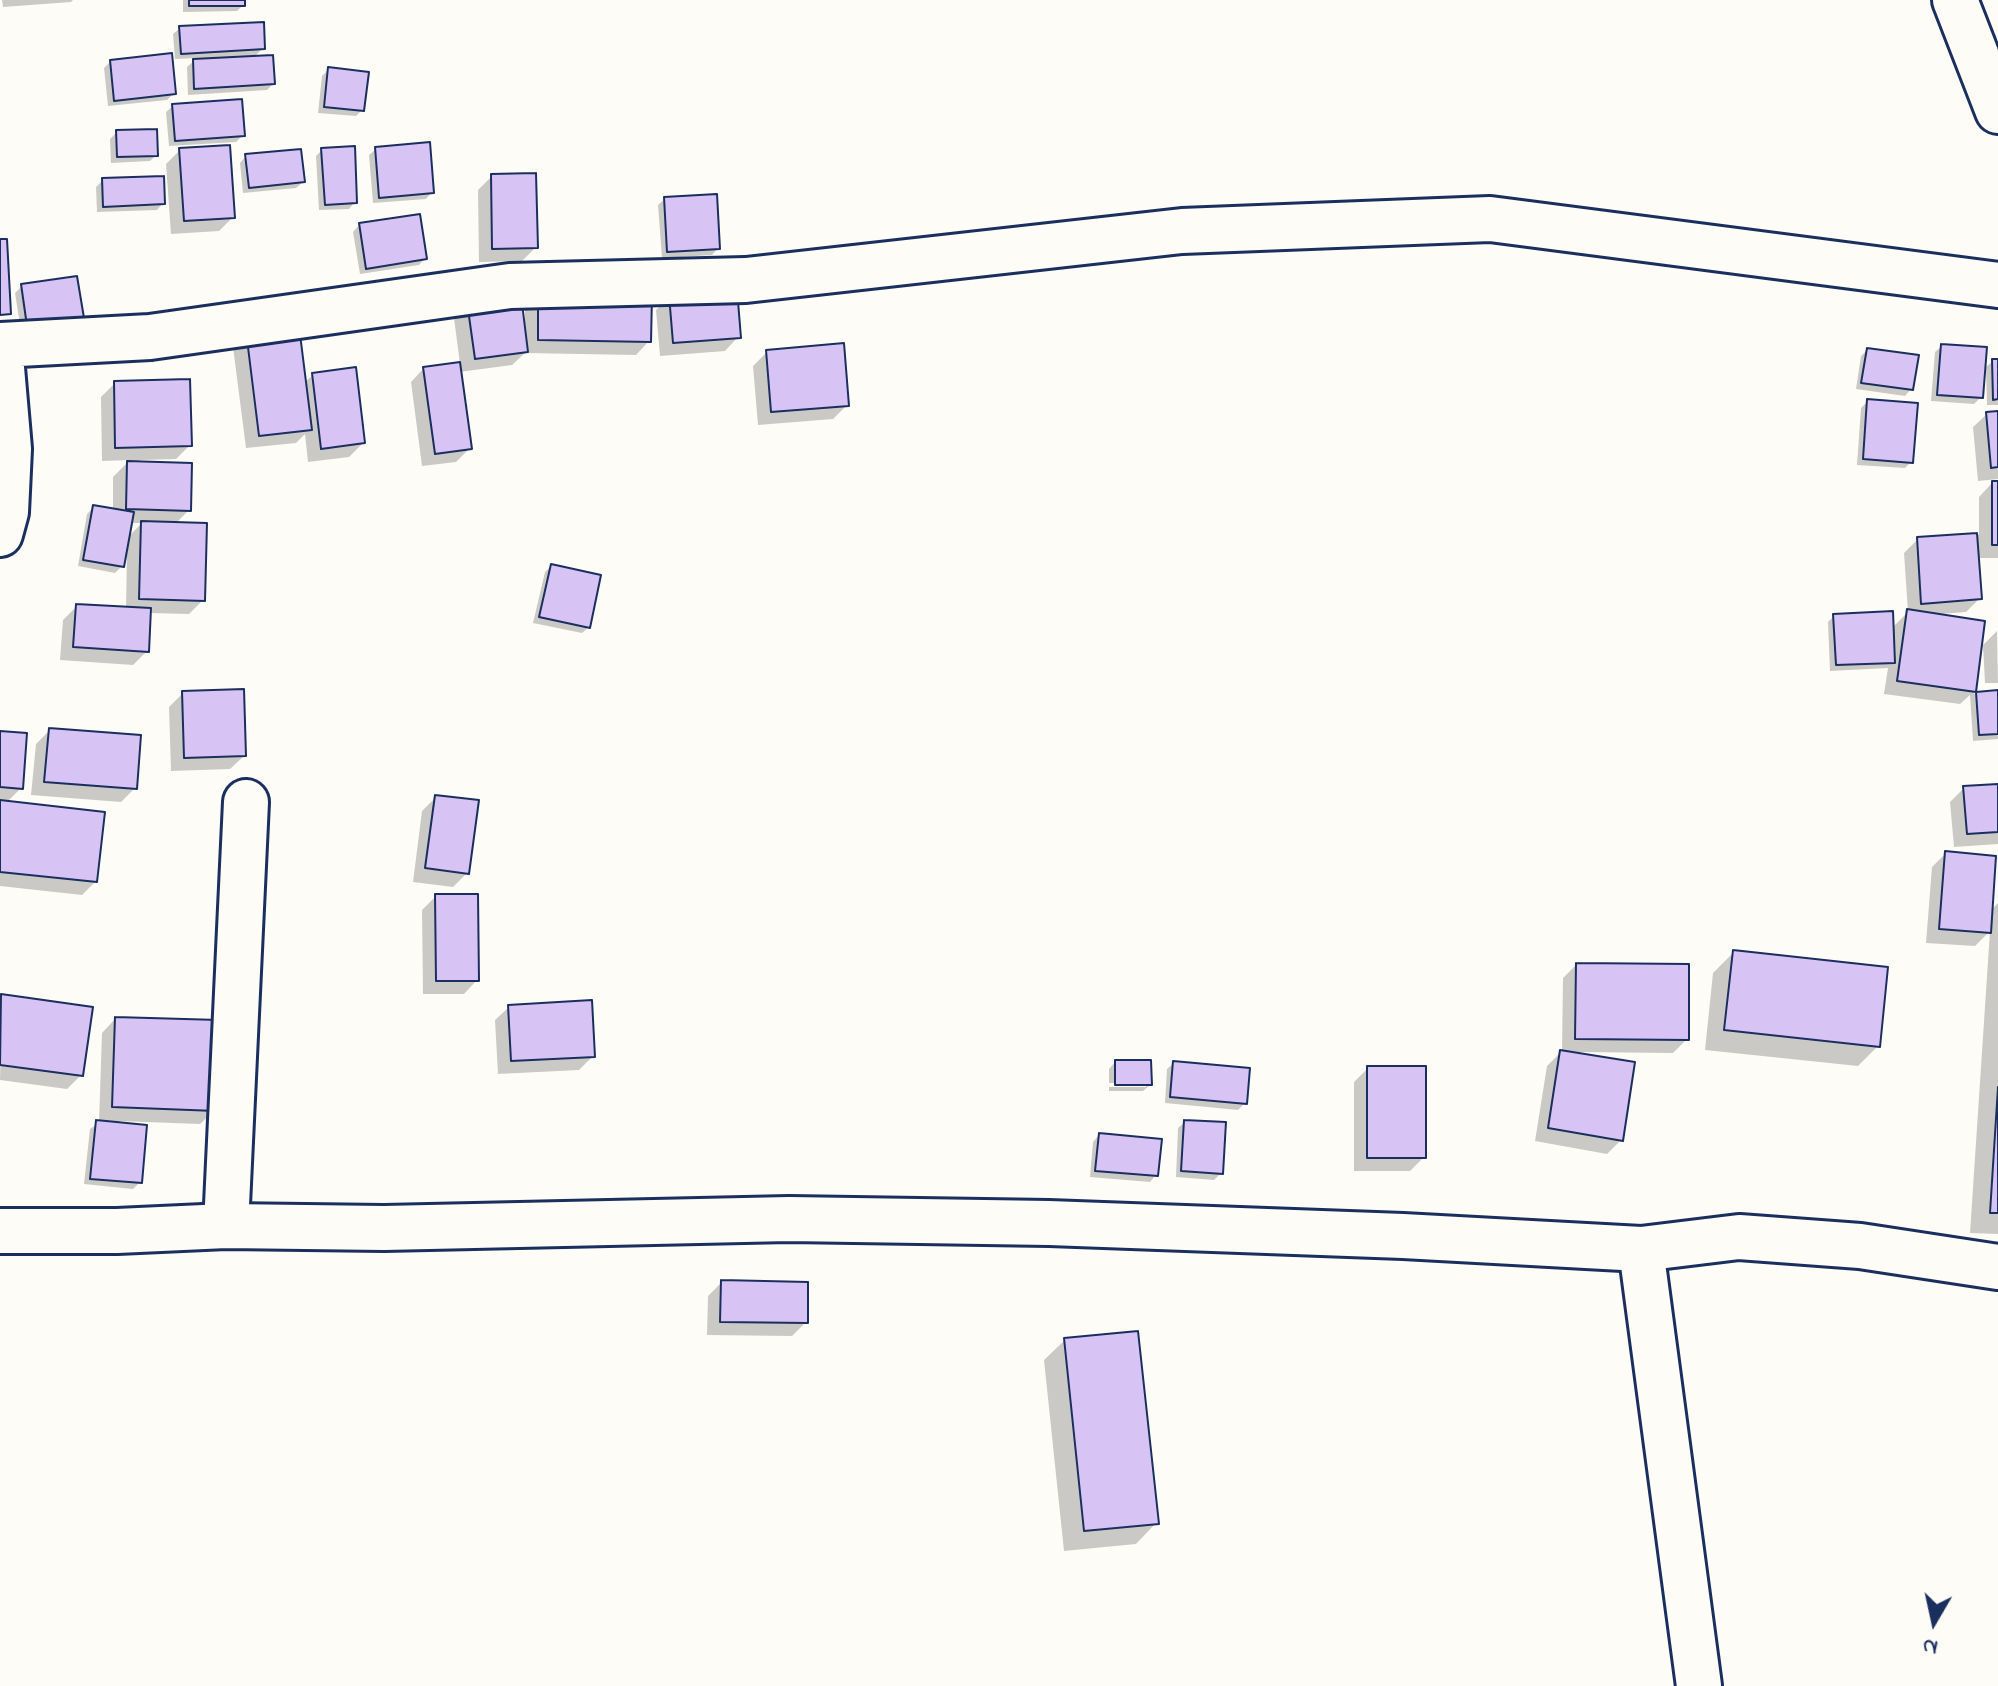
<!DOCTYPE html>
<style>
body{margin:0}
#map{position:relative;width:1998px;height:1686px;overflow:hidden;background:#fdfcf7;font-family:"Indie Flower",sans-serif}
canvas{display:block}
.north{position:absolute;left:1894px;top:1582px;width:80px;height:80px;-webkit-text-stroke:6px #fdfcf7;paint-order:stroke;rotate:189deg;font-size:22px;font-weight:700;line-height:32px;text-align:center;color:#1b2f5e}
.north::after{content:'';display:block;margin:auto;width:28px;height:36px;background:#1b2f5e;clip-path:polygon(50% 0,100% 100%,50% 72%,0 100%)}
</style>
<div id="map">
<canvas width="1998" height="1686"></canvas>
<div class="north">N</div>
</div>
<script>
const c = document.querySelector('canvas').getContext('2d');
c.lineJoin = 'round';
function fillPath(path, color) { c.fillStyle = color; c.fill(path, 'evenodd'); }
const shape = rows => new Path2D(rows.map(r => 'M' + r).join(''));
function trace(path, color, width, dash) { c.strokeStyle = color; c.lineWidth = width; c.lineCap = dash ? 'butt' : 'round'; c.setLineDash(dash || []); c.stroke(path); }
const shadow = shape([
 [2,0,73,0,71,2,3,7],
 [183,0,243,0,243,5,237,11,183,12],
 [180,28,263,48,253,58,273,84,267,90,188,95,187,67,197,58,175,59,173,34],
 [110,62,174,93,167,100,108,106,104,68],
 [329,69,362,110,356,116,318,113,322,76],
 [173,106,243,135,236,142,169,146,166,112],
 [117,132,156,155,150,161,111,163,110,139],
 [376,149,432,192,426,199,373,203,369,155],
 [180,150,233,217,219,231,171,234,166,164],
 [322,150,355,202,349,209,319,210,316,156],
 [246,156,303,182,296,188,243,193,240,163],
 [492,176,536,247,522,261,479,262,478,190],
 [103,180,163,203,157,210,97,212,96,187],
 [665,199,718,248,712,255,662,258,658,205],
 [359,225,425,258,419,265,360,274,353,232],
 [22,286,81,317,75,324,21,331,15,293],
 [539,295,649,341,636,355,525,353,512,365,459,372,470,448,456,462,422,466,411,382,424,368,460,364,454,318,468,304,525,321,525,309],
 [670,297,738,337,725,351,660,356,656,310],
 [247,333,304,383,313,375,363,443,349,457,308,462,305,434,296,443,246,448,233,347],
 [1942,346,1981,397,1974,404,1931,401,1935,352],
 [1867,350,1911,389,1905,396,1856,389,1861,356],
 [767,352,847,405,833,419,758,425,753,366],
 [1993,361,1998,361,1998,405,1987,405,1986,367],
 [115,383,190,445,176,459,139,460,139,463,189,510,175,524,203,600,189,614,149,613,147,651,133,665,60,660,63,620,77,606,126,609,127,550,125,550,122,566,115,573,78,566,87,514,94,507,113,511,113,477,130,460,102,461,101,397],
 [130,523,142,523,127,538],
 [1868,401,1911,462,1905,468,1857,465,1861,408],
 [1998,413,1998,479,1978,481,1973,427,1987,414],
 [1992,483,1998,483,1998,558,1977,558,1980,598,1966,612,1939,614,1983,623,1974,694,1998,692,1998,739,1973,741,1970,695,1960,704,1884,694,1888,668,1830,671,1828,622,1834,616,1892,628,1908,612,1904,553,1918,539,1979,535,1979,497],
 [551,566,589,627,582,633,533,623,545,572],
 [1997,631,1998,683,1985,683,1983,645],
 [183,693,244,756,230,769,171,771,169,707],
 [50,730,135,788,121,802,31,795,36,744],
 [0,733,21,788,6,803,96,881,82,895,0,886],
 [1998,786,1998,844,1954,847,1950,802,1964,788],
 [436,797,467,873,453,887,413,882,422,811],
 [1946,853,1990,911,1998,903,1998,1234,1970,1233,1990,931,1975,946,1926,943,1932,867],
 [436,896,477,980,464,994,423,994,422,910],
 [1733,953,1878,1046,1858,1066,1705,1050,1713,973],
 [1577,964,1687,1039,1673,1053,1579,1052,1621,1140,1607,1154,1535,1141,1547,1066,1562,1051,1563,978],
 [2,996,81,1075,67,1089,0,1080],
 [509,1007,593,1056,579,1070,498,1074,495,1020],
 [115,1019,214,1111,200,1124,119,1121,140,1182,133,1189,84,1184,90,1129,99,1123,102,1033],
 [1115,1062,1150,1085,1143,1091,1109,1091,1109,1087,1146,1087,1146,1083,1109,1083,1109,1069],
 [1174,1063,1245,1103,1238,1110,1165,1103,1167,1069],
 [1368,1068,1424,1157,1410,1171,1354,1171,1354,1082],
 [1185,1122,1221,1173,1214,1180,1176,1177,1178,1128],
 [1099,1135,1156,1175,1150,1182,1090,1177,1093,1142],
 [722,1282,806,1322,792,1336,707,1335,708,1296],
 [1065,1340,1156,1523,1136,1544,1064,1551,1044,1360]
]);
const building = shape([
 [189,0,245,0,245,6,189,6,189,0],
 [264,22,265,49,181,54,179,26,264,22],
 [172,53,176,94,114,101,110,60,172,53],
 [273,55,275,84,194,89,193,59,273,55],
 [328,67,369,72,364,111,324,107,328,67],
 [242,99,245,136,175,141,172,104,242,99],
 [157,129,158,156,117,157,116,130,157,129],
 [430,142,434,193,379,198,375,147,430,142],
 [230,145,235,218,184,221,179,148,230,145],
 [355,146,357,203,325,205,321,148,355,146],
 [301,149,305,182,249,188,245,154,301,149],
 [536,173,538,248,492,249,491,174,536,173],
 [164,176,165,204,103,207,102,178,164,176],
 [717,194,720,249,667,252,664,197,717,194],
 [420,214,427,259,366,269,359,223,420,214],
 [0,239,7,239,11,314,0,315,0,239],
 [77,276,84,318,27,326,21,284,77,276],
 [737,289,741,338,673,343,669,295,737,289],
 [538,293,652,295,651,342,538,340,538,293],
 [521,295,528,352,475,359,467,302,521,295],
 [299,326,312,430,259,436,246,331,299,326],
 [844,343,849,406,771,412,766,350,844,343],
 [1941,344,1987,347,1983,398,1937,395,1941,344],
 [1867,348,1919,355,1913,390,1861,383,1867,348],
 [1992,359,1998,359,1998,399,1993,400,1992,359],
 [460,362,472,449,435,454,423,367,460,362],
 [356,367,365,443,321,449,312,373,356,367],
 [190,379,192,446,115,448,114,381,190,379],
 [1867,399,1918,403,1913,463,1863,459,1867,399],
 [1998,411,1998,467,1991,468,1986,412,1998,411],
 [127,461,192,463,191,511,126,509,127,461],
 [1992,481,1998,481,1998,545,1992,545,1992,481],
 [93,505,134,512,124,567,83,560,93,505],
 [141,521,207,523,205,601,139,599,141,521],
 [1977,533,1982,599,1921,604,1917,537,1977,533],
 [551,564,601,575,590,628,539,617,551,564],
 [76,604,151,608,149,652,73,647,76,604],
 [1907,609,1985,621,1976,692,1897,681,1907,609],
 [1893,611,1895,663,1836,665,1833,614,1893,611],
 [244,689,246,756,184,758,182,691,244,689],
 [1998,690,1998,734,1979,735,1976,692,1998,690],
 [49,728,141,735,137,789,44,782,49,728],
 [0,731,27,733,23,789,0,787,0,731],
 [1998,784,1998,832,1967,834,1963,786,1998,784],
 [435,795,479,800,469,874,425,868,435,795],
 [0,800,105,812,97,882,0,872,0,800],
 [1945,851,1996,856,1991,933,1939,929,1945,851],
 [435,894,478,894,479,981,436,981,435,894],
 [1733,950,1888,967,1880,1047,1724,1030,1733,950],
 [1576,963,1689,964,1689,1040,1575,1039,1576,963],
 [1,994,93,1007,83,1076,0,1065,1,994],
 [592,1000,595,1057,511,1061,508,1005,592,1000],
 [115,1017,219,1020,216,1111,112,1107,115,1017],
 [1560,1050,1635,1062,1623,1141,1548,1128,1560,1050],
 [1115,1060,1151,1060,1152,1085,1115,1085,1115,1060],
 [1173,1061,1250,1068,1247,1104,1170,1097,1173,1061],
 [1367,1066,1426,1066,1426,1158,1367,1158,1367,1066],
 [1998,1087,1998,1213,1990,1213,1998,1087],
 [96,1120,147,1125,142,1183,90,1179,96,1120],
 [1184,1120,1226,1122,1223,1174,1181,1171,1184,1120],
 [1099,1133,1162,1139,1158,1176,1095,1171,1099,1133],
 [721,1280,808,1282,808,1323,720,1322,721,1280],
 [1138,1331,1159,1524,1084,1531,1064,1338,1138,1331]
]);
const minor = shape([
 [0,345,150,337,510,286,746,280,1182,231,1490,219,1998,285],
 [0,534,6,512,9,449,0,345],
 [226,1226,246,802],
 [1641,1249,1699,1686]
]);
const tertiary = shape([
 [1955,0,1998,111],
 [0,1231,117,1231,226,1226,384,1228,789,1219,1049,1223,1403,1236,1641,1249,1739,1237,1860,1246,1998,1267]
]);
fillPath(shadow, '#0003');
fillPath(building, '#d7c4f5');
trace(building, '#1b2f5e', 2);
trace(minor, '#1b2f5e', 50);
trace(tertiary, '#1b2f5e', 50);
trace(minor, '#fdfcf7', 44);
trace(tertiary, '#fdfcf7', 44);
</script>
